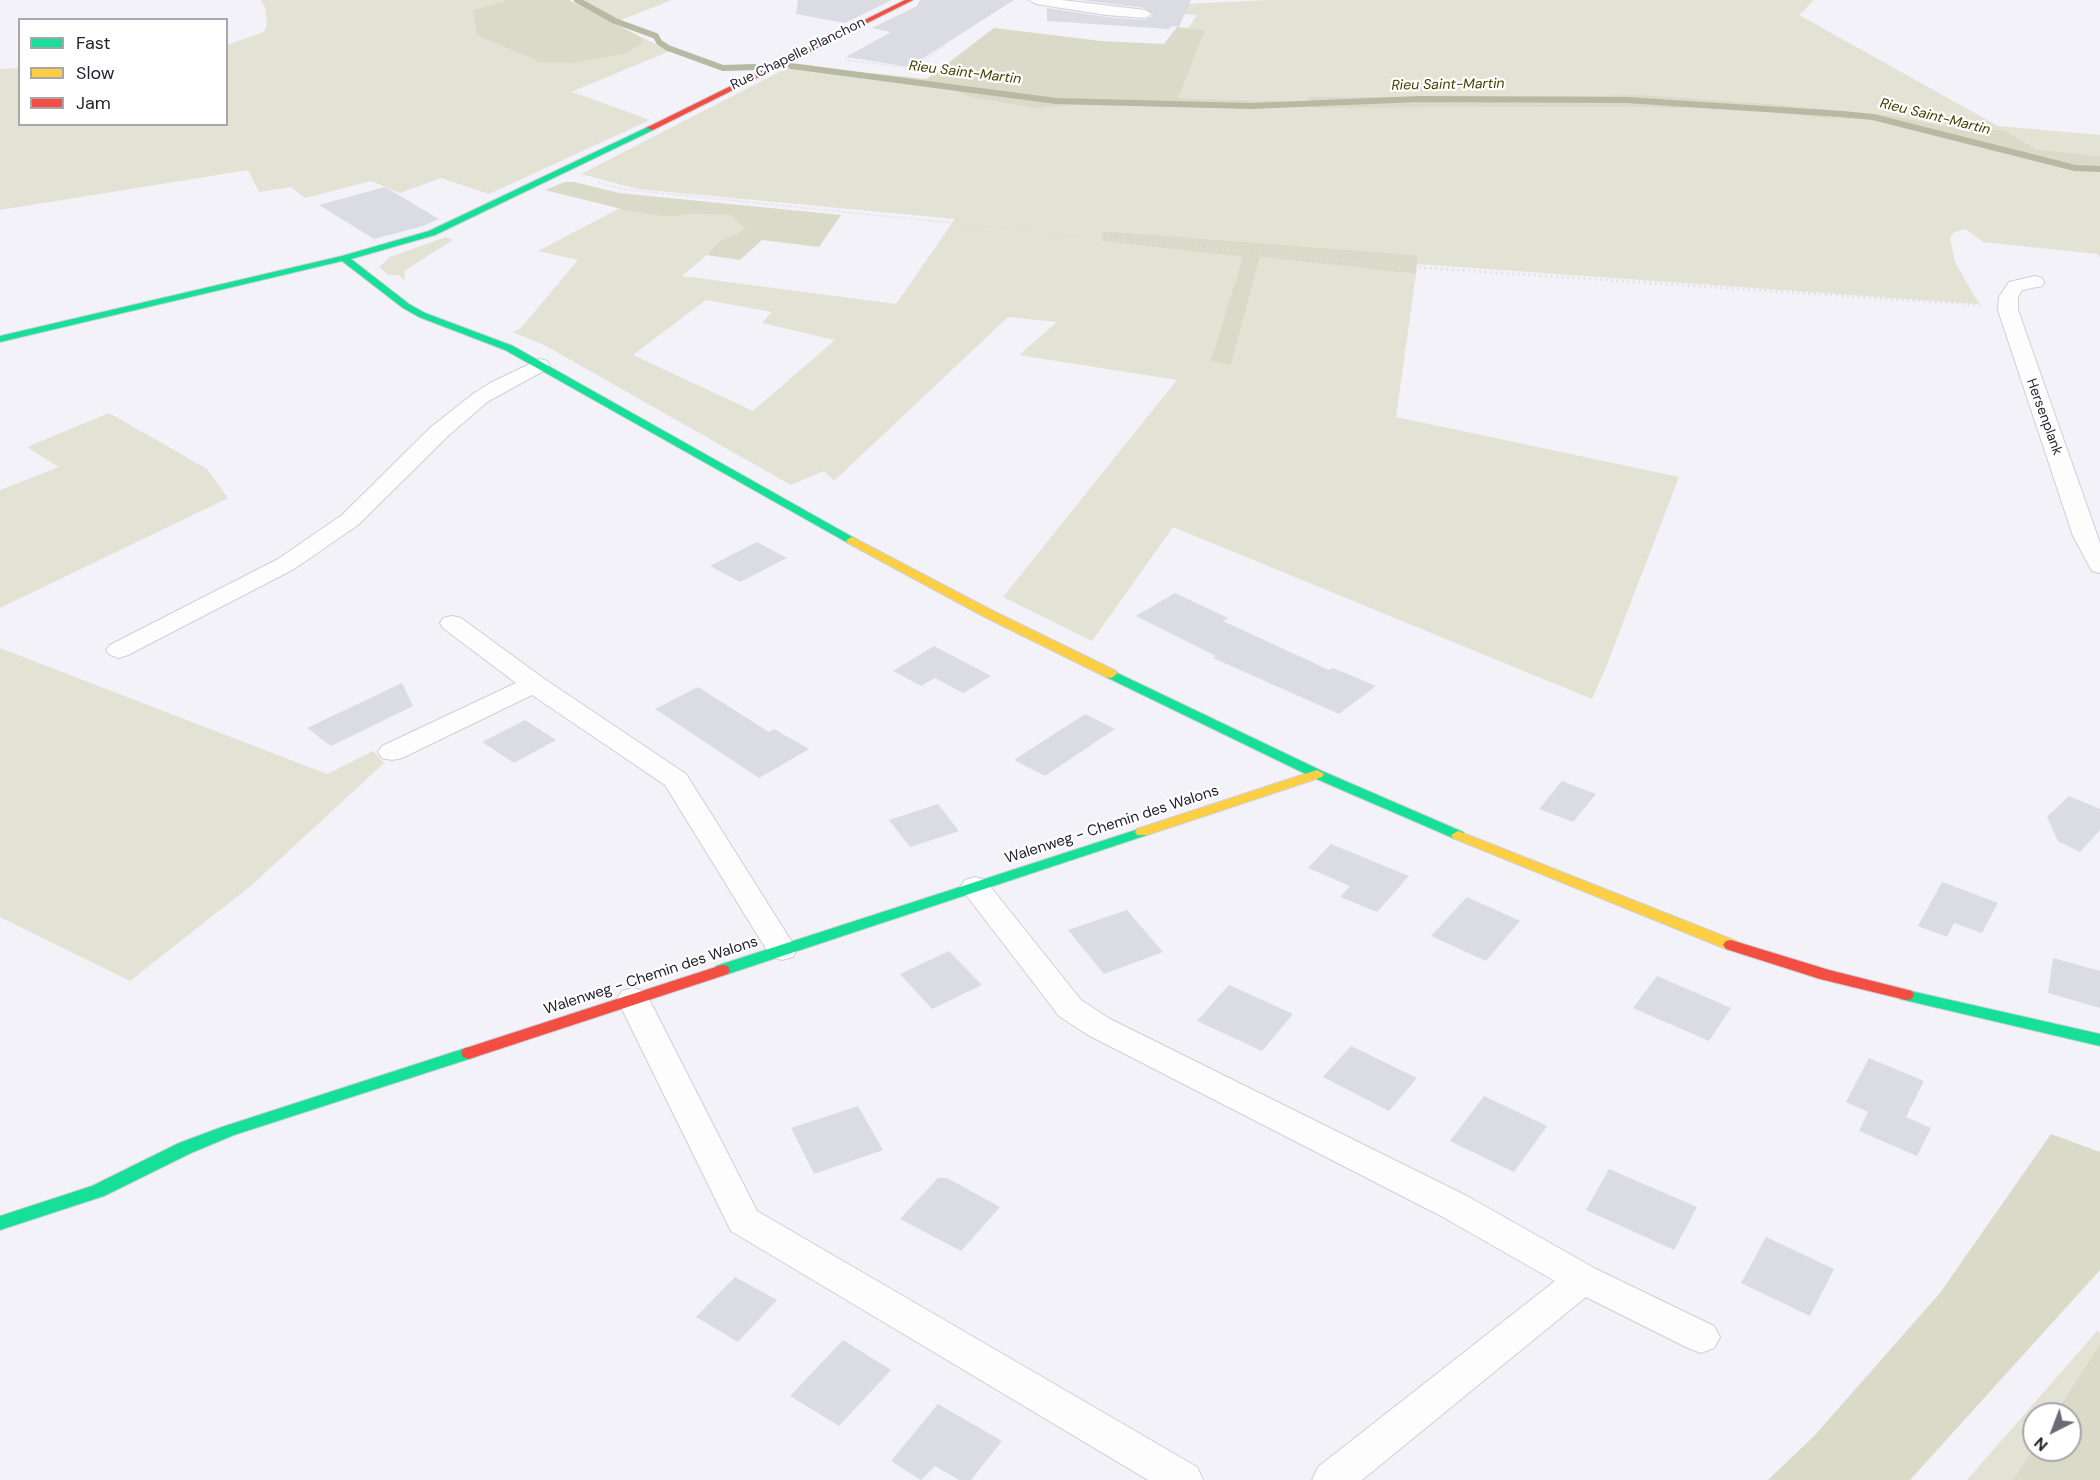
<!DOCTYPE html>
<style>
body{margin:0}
#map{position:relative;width:2100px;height:1480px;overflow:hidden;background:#f2f2f8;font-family:"DM Sans",sans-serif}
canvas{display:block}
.legend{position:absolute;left:18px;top:18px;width:210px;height:108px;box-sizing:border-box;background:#fff;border:2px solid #a7a7ab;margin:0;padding:8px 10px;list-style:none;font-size:18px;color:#23232d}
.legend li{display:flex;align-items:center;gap:12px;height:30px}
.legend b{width:30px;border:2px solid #a7a7ab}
.north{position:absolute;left:2022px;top:1402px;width:60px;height:60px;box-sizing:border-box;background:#fff;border:2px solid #a7a7ab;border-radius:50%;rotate:222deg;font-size:16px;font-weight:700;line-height:24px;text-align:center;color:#23232d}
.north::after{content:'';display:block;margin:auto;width:21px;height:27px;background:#6b6b74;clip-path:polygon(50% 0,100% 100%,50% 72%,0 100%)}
</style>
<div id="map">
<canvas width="2100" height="1480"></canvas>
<ul class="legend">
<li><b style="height:8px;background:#16e098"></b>Fast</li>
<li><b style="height:8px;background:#ffcf43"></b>Slow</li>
<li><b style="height:8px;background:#f24e42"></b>Jam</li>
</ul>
<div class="north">N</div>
</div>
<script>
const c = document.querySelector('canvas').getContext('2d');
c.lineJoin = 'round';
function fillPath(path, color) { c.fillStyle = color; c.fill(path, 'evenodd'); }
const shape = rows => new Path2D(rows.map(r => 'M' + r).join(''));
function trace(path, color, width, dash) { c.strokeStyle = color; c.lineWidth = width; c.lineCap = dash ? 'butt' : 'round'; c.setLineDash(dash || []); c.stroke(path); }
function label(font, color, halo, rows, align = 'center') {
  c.font = font + ' "DM Sans",sans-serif'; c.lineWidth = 4.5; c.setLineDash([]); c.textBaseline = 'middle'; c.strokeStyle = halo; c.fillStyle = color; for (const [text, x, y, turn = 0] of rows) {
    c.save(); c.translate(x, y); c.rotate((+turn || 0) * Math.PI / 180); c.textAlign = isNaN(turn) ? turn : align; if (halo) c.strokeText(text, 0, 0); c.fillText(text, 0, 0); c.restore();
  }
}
const green = shape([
 [260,0,508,0,473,10,644,43,639,36,670,51,571,92,650,120,489,194,441,178,400,193,371,181,305,198,291,187,259,192,248,170,0,210,0,69,19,68,20,124,226,124,227,45,264,32,267,24,265,7],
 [577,0,672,0,618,21],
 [1270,0,1814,0,1799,15,1998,126,2100,135,2100,156,2036,149,2004,130,1966,130,1888,115,1772,104,1642,95,1308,97,1313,108,1633,107,1753,110,1822,118,1878,120,1943,133,2066,169,2100,172,2100,257,2097,254,1983,242,1966,229,1954,232,1950,238,1955,262,1979,304,1417,264,1417,255,1103,231,1101,241,1244,257,1212,361,1231,365,1260,257,1416,274,1396,417,1679,477,1606,667,1592,699,1173,527,1092,641,1003,597,1177,380,1019,355,1057,322,1008,317,834,481,824,471,791,485,546,346,513,332,521,328,578,260,538,251,620,208,670,217,687,214,731,215,746,228,738,234,719,241,707,255,682,276,896,304,955,219,638,189,581,174,789,67,1163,105,1280,107,1260,100,1177,98,1205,30,1188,28,1197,15,1143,11,1146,3,1162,5],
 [706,300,772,312,762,323,835,340,753,411,633,355],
 [446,237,453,240,404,271,405,280,398,275,388,275,379,267,390,257],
 [109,413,207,469,228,498,0,608,0,490,59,467,27,447],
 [0,648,327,774,373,751,384,763,253,884,130,981,0,917],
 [2097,1331,2100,1333,2100,1344,2055,1414,2034,1414,2034,1447,2013,1480,1967,1480]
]);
const forest = shape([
 [508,0,569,0,639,36,644,42,624,54,573,63,540,62,477,35,473,10],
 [1177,27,1205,30,1178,98,1277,101,1281,107,1072,105,1035,108,972,97,953,90,789,67,792,65,927,79,994,28,1101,41,1164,44],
 [1642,95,1772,104,1888,115,1966,130,2004,130,2036,149,2100,156,2100,172,2066,169,1996,150,1967,139,1878,120,1822,118,1753,110,1633,107,1313,108,1307,97],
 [565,182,574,182,619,193,841,215,819,247,762,240,740,260,707,255,719,241,738,234,745,228,731,215,687,214,670,217,630,211,545,190],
 [1103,231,1417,255,1417,264,1416,274,1260,257,1231,365,1211,361,1243,257,1101,241],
 [2051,1134,2100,1152,2100,1270,1910,1480,1768,1480,1815,1435,1940,1293],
 [2100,1344,2100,1480,2013,1480,2034,1447,2034,1450,2070,1450,2070,1414,2055,1414]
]);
const stream = shape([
 [577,0,615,21,656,36,659,42,668,48,723,68,754,67],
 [791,66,1056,101,1251,106,1420,99,1626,100,1842,114,1873,117,2075,168,2100,169]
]);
const building = shape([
 [798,0,892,0,845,23,796,14],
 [920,0,1014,0,909,67,846,57,891,32,872,28,917,6],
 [1081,0,1191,0,1179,27,1172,26,1169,29,1047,21,1047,8,1106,17,1145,20,1154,15,1145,8],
 [385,187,439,219,423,226,374,239,319,205],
 [757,542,787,558,740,582,710,566],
 [1175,593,1228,618,1223,621,1329,670,1333,668,1376,686,1339,714,1213,658,1216,656,1136,616],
 [934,646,991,676,963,693,935,678,921,686,893,671],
 [402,683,413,706,331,746,307,728],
 [698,687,769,732,774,729,809,749,759,778,655,709],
 [1085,714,1115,729,1045,776,1014,760],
 [525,720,556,740,514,763,482,742],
 [1562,781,1596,794,1573,822,1539,809],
 [2069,796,2100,809,2100,830,2080,852,2058,841,2047,817],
 [938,804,959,831,910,847,889,820],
 [1331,844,1409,876,1377,912,1340,897,1350,886,1308,868],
 [1942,882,1998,903,1982,933,1954,923,1947,937,1918,926],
 [1467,897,1520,921,1486,961,1431,936],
 [1127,910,1163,952,1104,974,1068,930],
 [949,951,982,985,932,1009,900,974],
 [2053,958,2100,971,2100,1008,2048,993],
 [1657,976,1731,1008,1709,1041,1633,1008],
 [1229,985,1293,1014,1262,1051,1197,1021],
 [1351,1046,1417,1078,1389,1111,1323,1077],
 [1869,1058,1924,1081,1906,1117,1931,1128,1917,1156,1859,1131,1868,1112,1846,1102],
 [1484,1096,1547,1126,1514,1172,1450,1141],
 [858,1106,883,1150,814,1174,791,1128],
 [1609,1169,1697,1207,1674,1250,1586,1210],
 [938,1178,947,1178,1000,1207,961,1251,900,1219],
 [1766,1237,1834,1269,1810,1316,1741,1283],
 [735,1277,777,1300,738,1342,696,1317],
 [843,1340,891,1370,839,1426,790,1396],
 [938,1404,1002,1441,971,1480,959,1480,935,1466,921,1480,891,1461]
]);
const pathFar1 = shape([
 [449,25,582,95,628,113],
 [950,29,952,29,945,30,957,25],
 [927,41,946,31],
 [906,54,927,41,923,40,922,36],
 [845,60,912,68,945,45,925,42],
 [598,182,621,189,1079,236]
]);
const path = shape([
 [1063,235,1396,266,1983,305]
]);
const street = shape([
 [1029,0,1062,0,1145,10,1152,14,1145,18,1106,15,1036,4,1029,0],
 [2035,276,2042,278,2044,282,2042,286,2022,290,2018,297,2018,310,2100,543,2100,573,2092,571,2073,536,1998,310,1999,297,2009,282,2035,276],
 [540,359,547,361,550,365,547,369,487,402,447,437,358,525,294,569,128,655,119,658,110,655,106,650,110,645,278,559,342,515,431,427,473,394,490,383,540,359],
 [452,616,461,618,543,678,686,774,797,950,793,957,782,960,771,957,665,785,532,695,402,758,392,760,382,758,378,752,382,746,516,683,443,628,440,623,443,618,452,616],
 [975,877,985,880,1081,1000,1110,1019,1467,1196,1596,1269,1714,1326,1720,1337,1714,1348,1701,1353,1688,1348,1586,1297,1362,1480,1312,1480,1318,1467,1555,1281,1441,1216,1088,1035,1059,1016,960,887,965,880,975,877],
 [633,988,644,991,649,999,757,1211,1197,1467,1203,1480,1148,1480,731,1231,617,999,622,991,633,988]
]);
const fast = shape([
 [650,126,653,126,653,130,435,235,351,259,409,304,425,313,513,346,856,539,858,541,856,543,848,543,505,350,419,317,403,308,342,261,0,342,0,336,342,256,429,231,650,126],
 [1111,670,1322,771,1463,832,1465,835,1458,839,1453,838,1312,777,1106,677,1105,674,1111,670],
 [1142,828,1147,829,1149,832,1147,835,728,974,716,974,714,970,716,966,1142,828],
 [1906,990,2100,1034,2100,1046,1900,999,1898,995,1900,991,1906,990],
 [469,1047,475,1049,477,1053,475,1057,234,1135,191,1153,104,1196,0,1230,0,1216,92,1186,179,1143,222,1127,469,1047]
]);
const slow = shape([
 [852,537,991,610,1116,671,1117,674,1111,678,1106,677,983,616,848,543,846,541,848,539,852,537],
 [1317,770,1324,774,1322,777,1147,835,1137,835,1135,832,1137,829,1317,770],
 [1458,831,1736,941,1739,945,1736,949,1731,950,1726,949,1453,838,1451,835,1458,831]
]);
const jam = shape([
 [905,0,913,0,653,130,646,128,905,0],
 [1731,940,1829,970,1912,991,1914,995,1912,999,1906,1000,1820,979,1726,949,1723,945,1726,941,1731,940],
 [722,965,728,966,730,970,728,974,475,1057,469,1059,463,1057,461,1053,463,1049,722,965]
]);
const farStreetnames = [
 ["Rue Chapelle Planchon",798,54,-26],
 ["Hersenplank",2044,417,70]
];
const farWaternames = [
 ["Rieu Saint-Martin",965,73,7],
 ["Rieu Saint-Martin",1448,85,-1],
 ["Rieu Saint-Martin",1935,117,14]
];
const streetNames = [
 ["Walenweg - Chemin des Walons",1112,825,-18],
 ["Walenweg - Chemin des Walons",651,976,-18]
];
fillPath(green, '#e2e3d5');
fillPath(forest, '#d9dac8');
trace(stream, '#b8b9a2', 6);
fillPath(building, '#dbdbe4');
trace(street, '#cfcfd7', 2);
trace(fast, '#cfcfd7', 2);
trace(slow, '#cfcfd7', 2);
trace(jam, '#cfcfd7', 2);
trace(pathFar1, '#dedee0', 2, [1, 2]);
trace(path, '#dedee0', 3, [1.5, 4]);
fillPath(street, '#fdfdfe');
fillPath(fast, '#16e098');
fillPath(slow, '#ffcf43');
fillPath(jam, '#f24e42');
label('14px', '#23232d', '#fff', farStreetnames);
label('italic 14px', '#404100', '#fff', farWaternames);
label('15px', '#23232d', '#fff', streetNames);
</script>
